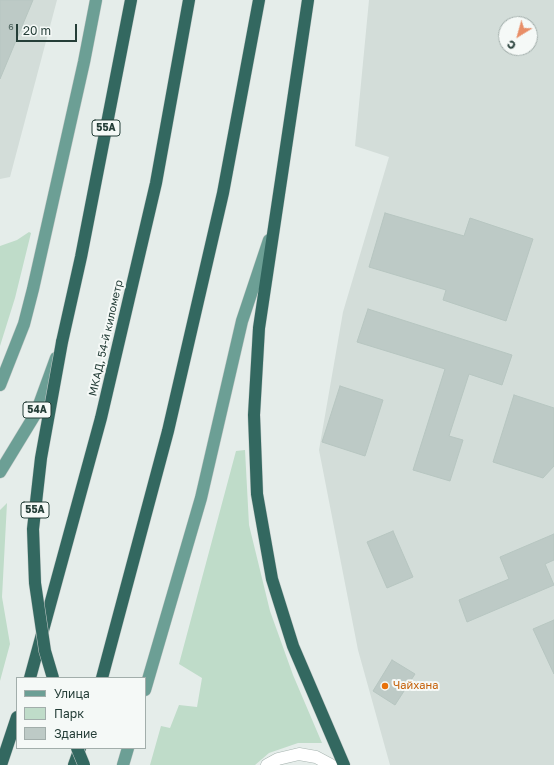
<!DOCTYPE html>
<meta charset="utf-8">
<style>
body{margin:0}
#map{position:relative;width:554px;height:765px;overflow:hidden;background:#e5edea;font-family:"Golos Text",sans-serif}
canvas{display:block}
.legend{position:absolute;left:16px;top:677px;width:130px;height:72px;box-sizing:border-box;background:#f5f9f7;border:1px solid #a2aeab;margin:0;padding:5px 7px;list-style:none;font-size:12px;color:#253e38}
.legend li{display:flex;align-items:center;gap:8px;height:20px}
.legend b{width:20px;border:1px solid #a2aeab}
.north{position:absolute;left:498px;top:16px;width:40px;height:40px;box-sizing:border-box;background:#f5f9f7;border:1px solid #a2aeab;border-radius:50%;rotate:217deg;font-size:11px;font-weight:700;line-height:16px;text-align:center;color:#253e38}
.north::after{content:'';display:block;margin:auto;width:14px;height:18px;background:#e88e67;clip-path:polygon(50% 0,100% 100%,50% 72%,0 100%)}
.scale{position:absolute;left:16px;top:24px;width:61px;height:18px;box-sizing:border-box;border:2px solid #253e38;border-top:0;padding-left:5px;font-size:12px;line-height:14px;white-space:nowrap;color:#253e38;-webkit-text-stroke:3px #f5f9f7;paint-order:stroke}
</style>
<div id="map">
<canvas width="554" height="765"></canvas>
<ul class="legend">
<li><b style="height:5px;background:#6c9f95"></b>Улица</li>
<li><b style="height:11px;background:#bfdcc9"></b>Парк</li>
<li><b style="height:11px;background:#bdcac6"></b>Здание</li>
</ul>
<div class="north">С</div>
<div class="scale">20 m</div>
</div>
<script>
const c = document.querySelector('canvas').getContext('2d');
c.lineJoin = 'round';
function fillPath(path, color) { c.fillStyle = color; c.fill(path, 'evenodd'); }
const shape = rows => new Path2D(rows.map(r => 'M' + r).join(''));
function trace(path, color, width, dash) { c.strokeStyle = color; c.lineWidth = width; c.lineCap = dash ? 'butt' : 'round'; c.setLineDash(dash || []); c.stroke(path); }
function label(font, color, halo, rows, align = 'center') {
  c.font = font + ' "Golos Text",sans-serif'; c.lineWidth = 4; c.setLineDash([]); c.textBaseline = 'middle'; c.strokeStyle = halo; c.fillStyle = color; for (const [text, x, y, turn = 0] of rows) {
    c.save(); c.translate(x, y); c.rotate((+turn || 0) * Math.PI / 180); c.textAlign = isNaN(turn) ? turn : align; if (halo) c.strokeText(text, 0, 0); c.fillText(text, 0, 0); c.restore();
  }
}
const built = shape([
 [0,0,57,0,10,177,0,179],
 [369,0,554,0,554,765,390,765,358,650,319,450,343,312,389,157,355,146],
 [506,24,530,24,530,48,506,48]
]);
const green = shape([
 [29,232,31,233,15,298,0,346,0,246,17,240],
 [245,450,249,525,270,611,293,675,322,743,298,743,269,753,255,765,150,765,161,726,170,728,179,705,197,707,202,678,179,664,236,451],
 [7,503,2,597,10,644,0,681,0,510]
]);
const building = shape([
 [0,0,33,0,0,79,0,0],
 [385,213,464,236,470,218,533,239,506,321,443,300,446,290,369,267,385,213],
 [368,309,512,355,502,385,469,374,449,436,463,440,450,481,413,470,445,369,357,342,368,309],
 [340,386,383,400,365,456,322,442,340,386],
 [514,395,554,408,554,466,543,478,493,462,514,395],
 [393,531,413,577,387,588,367,542,393,531],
 [554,534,554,560,545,564,554,585,467,622,459,600,509,579,500,557,554,534],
 [554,620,554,674,533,629,554,620],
 [392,660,415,674,395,705,373,691,392,660]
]);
const minor = shape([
 [267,765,278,759,299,754,316,757,331,765]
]);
const major = shape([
 [0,385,24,324,33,289,84,62,96,0],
 [0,472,36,413,56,358],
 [145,690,201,498,242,321,269,240],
 [123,765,128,748]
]);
const highway = shape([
 [308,0,259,328,254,415,257,494,272,579,293,646,344,765],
 [62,342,81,257,131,0],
 [30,678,101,418,156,183,189,0],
 [102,678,168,431,223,193,259,0],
 [1,765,17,717],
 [74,765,80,748]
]);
const highwayBridge = shape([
 [53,678,45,651,35,583,33,529,41,458,62,342],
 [77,748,84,765]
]);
const markers = [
 [385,686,4,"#e8710a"]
];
const numberNames = [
 ["6",11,27]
];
const shields = [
 [106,128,28],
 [37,410,28],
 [35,510,28]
];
const shieldNames = [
 ["55А",106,128],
 ["54А",37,410],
 ["55А",35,510]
];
const streetNames = [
 ["МКАД, 54-й километр",106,338,-77]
];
const foodNames = [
 ["Чайхана",393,686]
];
fillPath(built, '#d3ddd9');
fillPath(green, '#bfdcc9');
fillPath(building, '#bdcac6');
trace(building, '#b7c6c1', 1);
trace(minor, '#a8b5b1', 13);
trace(major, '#c2c9c7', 13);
trace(highway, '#c2c9c7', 13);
trace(minor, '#fff', 12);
trace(major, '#6c9f95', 12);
trace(highway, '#336860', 12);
trace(highwayBridge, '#c2c9c7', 13, []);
trace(highwayBridge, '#336860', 12);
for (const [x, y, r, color] of markers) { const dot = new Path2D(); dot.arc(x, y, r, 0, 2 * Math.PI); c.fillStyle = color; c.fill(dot); trace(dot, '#f5f9f7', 1.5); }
label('9px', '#4b615c', null, numberNames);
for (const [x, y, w] of shields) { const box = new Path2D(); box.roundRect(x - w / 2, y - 8, w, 16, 3); c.fillStyle = '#f5f9f7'; c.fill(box); trace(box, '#253e38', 1); }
label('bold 10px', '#253e38', null, shieldNames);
label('11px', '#253e38', '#f5f9f7', streetNames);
label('11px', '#c56008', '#f5f9f7', foodNames, 'left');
</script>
